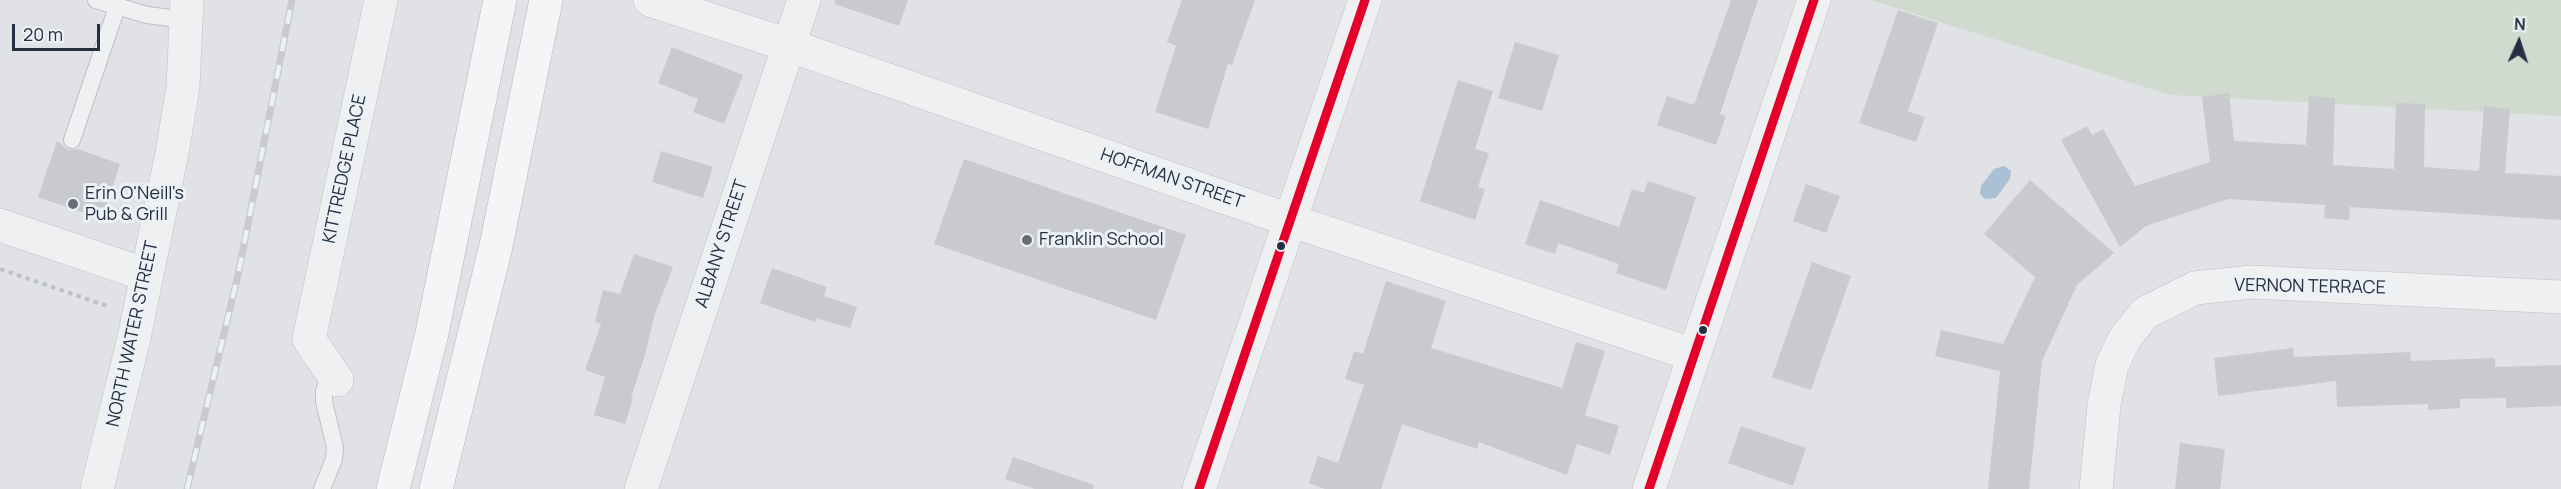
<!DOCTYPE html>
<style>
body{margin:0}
#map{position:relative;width:2561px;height:489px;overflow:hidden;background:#e0e2e5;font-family:Manrope,sans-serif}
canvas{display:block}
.north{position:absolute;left:2489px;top:12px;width:60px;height:60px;-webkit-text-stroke:4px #ecf1f6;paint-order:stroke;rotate:3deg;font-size:16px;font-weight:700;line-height:24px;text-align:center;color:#243041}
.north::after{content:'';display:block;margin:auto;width:21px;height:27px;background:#243041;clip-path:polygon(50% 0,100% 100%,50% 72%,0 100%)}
.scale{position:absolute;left:12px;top:24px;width:88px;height:27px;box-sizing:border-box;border:3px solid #243041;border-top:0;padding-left:8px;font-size:18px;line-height:21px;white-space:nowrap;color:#243041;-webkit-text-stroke:4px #ecf1f6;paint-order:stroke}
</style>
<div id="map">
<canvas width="2561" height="489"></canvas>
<div class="north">N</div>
<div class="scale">20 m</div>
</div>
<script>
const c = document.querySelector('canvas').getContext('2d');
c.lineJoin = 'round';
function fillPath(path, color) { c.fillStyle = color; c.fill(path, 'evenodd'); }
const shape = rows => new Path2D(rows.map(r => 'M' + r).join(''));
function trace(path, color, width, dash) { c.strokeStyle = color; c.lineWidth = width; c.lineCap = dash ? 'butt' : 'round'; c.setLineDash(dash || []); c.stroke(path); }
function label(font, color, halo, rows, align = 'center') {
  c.font = font + ' Manrope,sans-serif'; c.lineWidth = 6; c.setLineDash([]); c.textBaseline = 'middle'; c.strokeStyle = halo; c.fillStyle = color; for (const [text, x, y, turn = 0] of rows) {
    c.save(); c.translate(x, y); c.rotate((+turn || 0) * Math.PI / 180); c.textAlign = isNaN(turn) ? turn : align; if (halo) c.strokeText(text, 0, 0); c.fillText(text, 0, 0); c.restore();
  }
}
const green = shape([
 [1871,0,2561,0,2561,116,2170,95]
]);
const water = shape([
 [2004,166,2011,171,2010,179,1996,198,1985,199,1980,194,1981,186,1994,169]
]);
const building = shape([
 [835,0,908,0,899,26,835,4],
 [1182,0,1255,0,1232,65,1228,64,1208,129,1155,112,1176,46,1167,42],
 [1731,0,1758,0,1720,114,1726,116,1716,145,1657,125,1667,96,1694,105],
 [1898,10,1938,23,1908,111,1925,117,1916,142,1859,123],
 [1515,42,1559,55,1542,111,1498,98],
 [672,47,743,75,724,124,693,112,698,99,658,83],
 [1458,80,1493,91,1475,149,1489,153,1478,187,1485,189,1475,220,1420,201],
 [2229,93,2234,141,2306,145,2309,96,2335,98,2333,165,2394,169,2396,103,2425,104,2424,167,2479,171,2484,106,2510,109,2505,173,2561,176,2561,220,2350,207,2349,220,2324,218,2325,205,2228,199,2146,226,2120,247,2061,140,2087,126,2092,135,2103,129,2135,186,2210,162,2202,97],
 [57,141,68,150,78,149,120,164,102,219,38,197],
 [661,151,713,167,703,198,652,182],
 [964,159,1186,235,1156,320,934,244],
 [2030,180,2114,253,2077,285,2042,361,2029,489,1988,489,2000,371,1935,356,1941,330,2003,344,2035,277,1984,234],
 [1648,181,1696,197,1666,290,1616,273,1619,264,1558,243,1555,254,1525,244,1540,200,1619,227,1632,189,1644,193],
 [1806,184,1840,196,1826,233,1793,221],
 [634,254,673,267,654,317,645,355,631,397,633,398,625,424,594,415,605,377,585,370,601,324,595,322,603,290,620,294],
 [1812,262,1851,276,1811,390,1772,377],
 [772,268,827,287,824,296,857,307,850,328,816,318,815,322,760,303],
 [1386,281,1446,301,1431,348,1562,388,1576,342,1605,351,1585,415,1619,426,1610,455,1577,444,1567,475,1479,442,1477,449,1402,424,1381,489,1325,489,1309,483,1318,456,1338,463,1364,385,1345,379,1354,351,1363,354],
 [2293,348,2294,357,2410,352,2411,361,2495,358,2495,367,2561,365,2561,406,2506,408,2506,398,2460,399,2460,408,2428,410,2428,404,2337,407,2336,381,2218,396,2214,358],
 [1741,426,1806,448,1793,486,1728,463],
 [2180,443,2225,449,2220,489,2175,489],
 [1013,457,1094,485,1093,489,1035,489,1005,479]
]);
const path = shape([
 [0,269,110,307]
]);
const service = shape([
 [96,0,147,15,187,20],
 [72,140,117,7],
 [322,489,334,459,335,447,324,402,324,391,331,371]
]);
const minor = shape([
 [650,0,788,45,1289,220,1694,355],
 [0,225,147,275],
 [337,380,309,339,381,0],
 [97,489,134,338,172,153,183,87,187,0],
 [641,489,804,0],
 [1649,489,1814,0],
 [2096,489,2104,405,2112,365,2125,338,2145,313,2195,288,2252,282,2561,297]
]);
const tertiary = shape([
 [1199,489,1365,0]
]);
const motorway = shape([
 [393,489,432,333,500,0],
 [436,489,496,246,546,0]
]);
const rail = shape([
 [187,489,238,275,292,0]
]);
const bus1 = shape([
 [1199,489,1365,0],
 [1649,489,1814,0]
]);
const markers = [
 [73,204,6,"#666e7a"],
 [1027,240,6,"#666e7a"],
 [1281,246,5,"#243041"],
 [1703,330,5,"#243041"]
];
const streetNames = [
 ["KITTREDGE PLACE",345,169,-78],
 ["HOFFMAN STREET",1172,179,19],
 ["ALBANY STREET",722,244,-72],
 ["VERNON TERRACE",2310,287,1],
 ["NORTH WATER STREET",133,334,-78]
];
const poiNames = [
 ["Erin O'Neill's",85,194],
 ["Pub & Grill",85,215],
 ["Franklin School",1039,240]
];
fillPath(green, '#d0dacf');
fillPath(water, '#aac0d4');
fillPath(building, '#c8cace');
trace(service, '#bec0c3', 18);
trace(minor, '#bec0c3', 34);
trace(tertiary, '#bec0c3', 34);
trace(motorway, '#b2b5ba', 34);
trace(path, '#bec1c5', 4, [4.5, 4.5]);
trace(service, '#eff0f2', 16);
trace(minor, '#eff0f2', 33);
trace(tertiary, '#eff0f2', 33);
trace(motorway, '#f4f5f6', 33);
trace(rail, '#c8cacd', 7);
trace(rail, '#ecf1f6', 4.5, [14]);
trace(bus1, '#e4002b', 9);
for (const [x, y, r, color] of markers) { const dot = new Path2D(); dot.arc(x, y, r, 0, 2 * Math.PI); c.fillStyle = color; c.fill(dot); trace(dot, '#ecf1f6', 2); }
label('18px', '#243041', '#ecf1f6', streetNames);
label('18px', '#243041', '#ecf1f6', poiNames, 'left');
</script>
